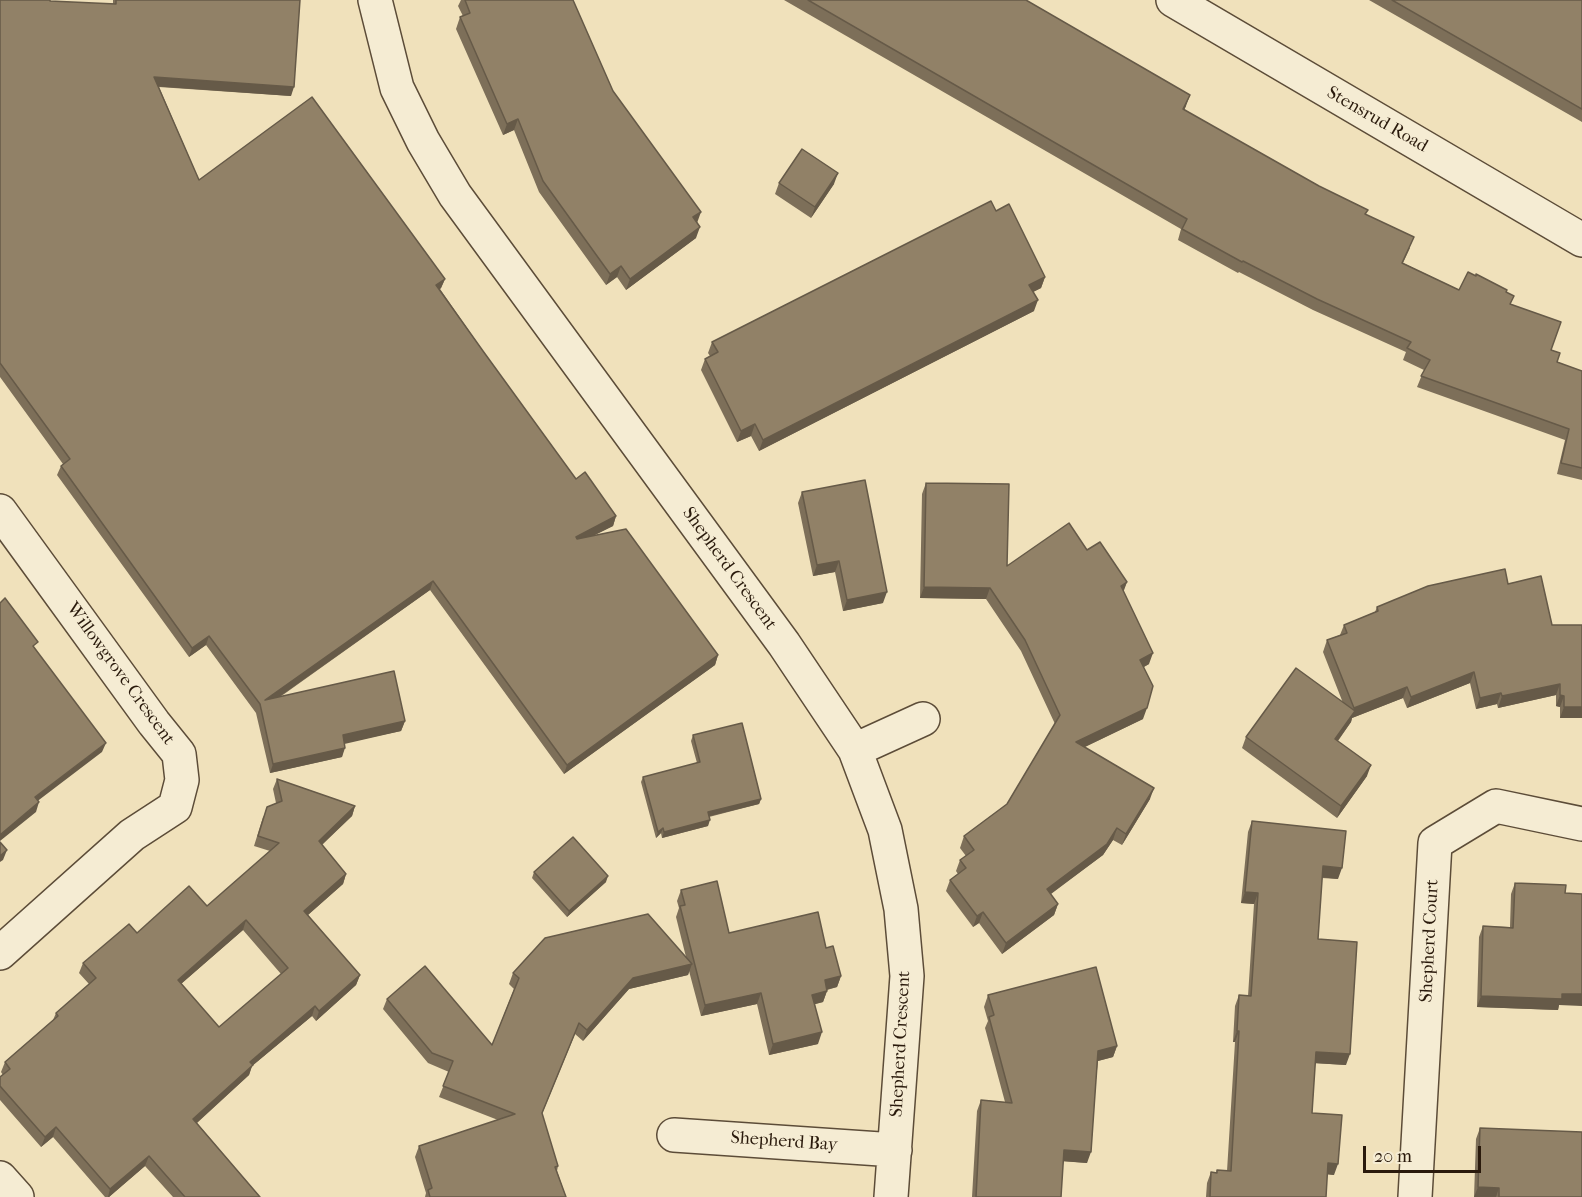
<!DOCTYPE html>
<style>
body{margin:0}
#map{position:relative;width:1582px;height:1197px;overflow:hidden;background:#f0e1bb;font-family:"IM FELL French Canon",serif}
canvas{display:block}
.scale{position:absolute;left:1363px;top:1146px;width:118px;height:27px;box-sizing:border-box;border:3px solid #2a1a0c;border-top:0;padding-left:8px;font-size:18px;line-height:21px;white-space:nowrap;color:#2a1a0c;-webkit-text-stroke:4px #f5ecd3;paint-order:stroke}
</style>
<div id="map">
<canvas width="1582" height="1197"></canvas>
<div class="scale">20 m</div>
</div>
<script>
const c = document.querySelector('canvas').getContext('2d');
c.lineJoin = 'round';
const shape = rows => new Path2D(rows.map(r => 'M' + r).join(''));
function trace(path, color, width, dash) { c.strokeStyle = color; c.lineWidth = width; c.lineCap = dash ? 'butt' : 'round'; c.setLineDash(dash || []); c.stroke(path); }
function fillPath(path, color) { c.fillStyle = color; c.fill(path, 'evenodd'); }
function label(font, color, halo, rows, align = 'center') {
  c.font = font + ' "IM FELL French Canon",serif'; c.lineWidth = 4.5; c.setLineDash([]); c.textBaseline = 'middle'; c.strokeStyle = halo; c.fillStyle = color; for (const [text, x, y, turn = 0] of rows) {
    c.save(); c.translate(x, y); c.rotate((+turn || 0) * Math.PI / 180); c.textAlign = isNaN(turn) ? turn : align; if (halo) c.strokeText(text, 0, 0); c.fillText(text, 0, 0); c.restore();
  }
}
const minor = shape([
 [375,0,397,88,423,141,455,195,784,644,855,750,885,830,901,909,907,976,891,1197],
 [1173,0,1582,240],
 [0,511,154,723,179,754,182,780,175,807,132,835,0,953],
 [855,750,923,719],
 [674,1135,895,1150],
 [0,1178,17,1197],
 [1415,1197,1435,843,1496,806,1582,824]
]);
const wall = shape([
 [0,0,113,4,113,0,300,0,291,96,159,87,199,180,445,279,441,288,440,289,483,351,576,479,616,516,613,526,593,536,718,655,715,665,564,774,430,590,280,697,405,721,401,731,344,743,342,757,270,773,256,713,206,645,189,657,57,475,61,466,63,464,0,377],
 [461,0,573,0,613,91,697,223,696,238,626,290,617,277,606,285,539,192,514,130,503,135,456,29,460,17,463,16,458,6],
 [784,0,1026,0,1186,106,1184,110,1366,215,1410,248,1403,263,1459,290,1506,292,1511,304,1551,350,1557,362,1582,371,1582,480,1557,474,1565,440,1417,387,1424,370,1403,360,1406,352,1313,310,1239,272,1238,273,1178,240,1181,229],
 [1369,0,1582,0,1582,122],
 [779,183,834,184,811,218,775,194],
 [996,211,1045,277,1041,288,1033,292,1034,311,759,451,751,436,737,442,701,370,705,359,710,356,708,353,712,342],
 [926,483,1007,566,1087,550,1127,582,1123,591,1149,664,1144,667,1143,719,1085,747,1150,799,1122,845,1113,840,1103,855,1050,894,1058,904,1054,915,1002,954,979,923,973,927,946,891,950,880,958,874,956,871,960,860,966,856,960,848,964,836,1007,804,1055,724,1021,651,986,599,920,598,922,494],
 [802,492,883,603,843,611,835,572,813,576,798,503],
 [1508,584,1552,625,1582,718,1560,718,1560,707,1556,706,1556,695,1498,708,1497,704,1476,709,1470,683,1407,708,1403,698,1352,718,1351,722,1338,741,1367,776,1337,818,1242,748,1246,737,1343,703,1323,652,1327,640,1340,635,1344,625,1375,612,1377,607],
 [693,735,761,799,759,804,709,817,708,826,662,838,661,833,656,838,641,782,643,777,697,763,691,741],
 [277,779,355,806,352,816,322,845,346,874,343,884,308,915,360,975,356,985,316,1021,312,1016,252,1066,249,1075,197,1123,260,1197,173,1197,145,1166,109,1197,105,1197,53,1137,41,1147,0,1100,0,1077,3,1075,1,1072,5,1062,53,1020,56,1013,89,984,79,973,83,963,137,933,207,906,270,851,254,846,263,817,276,803,273,789],
 [243,930,281,974,219,1027,181,984],
 [1252,821,1338,879,1322,878,1318,939,1346,1065,1315,1063,1312,1113,1334,1175,1327,1174,1326,1197,1206,1197,1207,1183,1211,1172,1216,1173,1217,1170,1227,1171,1235,1042,1233,1042,1235,1006,1239,995,1248,996,1254,904,1241,903,1248,832],
 [534,872,606,882,567,917,532,878],
 [1515,883,1559,1005,1558,1010,1477,1007,1479,937,1483,926,1510,927,1511,894],
 [681,890,729,933,826,948,841,976,837,987,827,990,827,991,823,1002,815,1004,818,1044,769,1055,757,1004,701,1016,689,971,688,975,629,989,583,1041,575,1034,542,1114,558,1166,557,1171,566,1197,425,1197,426,1193,415,1157,419,1146,498,1120,439,1097,449,1072,428,1063,383,1009,387,999,492,1045,514,989,509,984,513,973,686,957,676,917,679,908,677,901],
 [988,995,1117,1046,1113,1057,1098,1061,1087,1163,1063,1161,1061,1197,972,1197,977,1111,981,1100,1005,1102,985,1028,988,1021,984,1007],
 [1480,1128,1582,1197,1474,1197,1476,1139]
]);
const shadedWall = shape([
 [154,77,294,87,291,96,151,86],
 [1190,95,1186,106,1179,120,1183,109],
 [518,119,514,130,503,135,507,124],
 [838,173,834,184,811,218,815,207],
 [701,212,697,223,693,217],
 [700,227,696,238,626,290,630,279],
 [621,266,617,277,606,285,610,274],
 [1045,277,1041,288,1025,296,1029,285],
 [445,279,441,288,433,294,436,285],
 [1038,300,1034,311,759,451,763,440],
 [755,424,751,436,737,442,741,431],
 [616,516,613,526,572,546,576,537],
 [839,561,835,572,813,576,817,565],
 [433,581,430,590,262,709,265,700],
 [1127,582,1123,593,1121,586],
 [924,587,990,588,986,599,920,598],
 [887,592,883,603,843,611,847,600],
 [209,636,206,645,189,657,192,648],
 [1153,653,1149,664,1136,671,1140,660],
 [718,655,715,665,564,774,567,765],
 [1474,672,1470,683,1407,708,1411,697],
 [1560,684,1556,695,1498,708,1502,696],
 [1407,687,1403,698,1352,718,1351,722,1331,750,1335,739,1350,718,1354,708],
 [1501,693,1497,704,1476,709,1480,698],
 [1560,695,1564,696,1560,707,1556,706],
 [1564,707,1582,707,1582,718,1560,718],
 [1147,708,1143,719,1072,753,1076,742],
 [405,721,401,731,340,745,343,735],
 [106,743,102,752,31,806,35,797],
 [345,748,342,757,270,773,273,764],
 [1371,765,1367,776,1337,818,1341,806],
 [1154,788,1150,799,1122,845,1126,834],
 [761,799,759,804,706,817,708,812],
 [39,802,36,812,0,841,0,835],
 [355,806,352,816,315,851,319,841],
 [710,820,708,826,662,838,664,832],
 [663,828,661,833,656,838,658,832],
 [1117,828,1113,840,1103,855,1043,900,1047,889],
 [7,850,3,860,0,862,0,856],
 [1323,866,1342,868,1338,879,1319,877],
 [346,874,343,884,301,921,304,911],
 [608,876,606,882,567,917,569,911],
 [1245,892,1258,893,1254,904,1241,903],
 [1058,904,1054,915,1002,954,1006,943],
 [983,912,979,923,973,927,977,916],
 [246,920,243,930,174,990,178,980],
 [692,964,688,975,629,989,583,1041,587,1030,633,978],
 [360,975,356,985,316,1021,319,1011],
 [841,976,837,987,821,991,825,980],
 [827,991,823,1002,808,1006,812,995],
 [761,993,757,1004,701,1016,705,1005],
 [1562,994,1582,994,1582,1006,1559,1005,1558,1010,1477,1007,1481,996],
 [315,1006,312,1016,252,1066,249,1075,190,1129,193,1119,250,1062],
 [1237,1031,1239,1031,1235,1042,1233,1042],
 [822,1032,818,1044,769,1055,773,1044],
 [1117,1046,1113,1057,1094,1062,1098,1051],
 [1316,1052,1350,1054,1346,1065,1312,1063],
 [56,1127,53,1137,41,1147,45,1137],
 [1064,1150,1091,1152,1087,1163,1060,1161],
 [149,1156,145,1166,109,1197,108,1197,110,1189],
 [1328,1163,1338,1164,1334,1175,1324,1174],
 [1478,1187,1499,1188,1496,1197,1474,1197]
]);
const building = shape([
 [0,0,50,0,50,1,116,4,116,0,300,0,294,87,154,77,199,180,312,97,445,279,436,285,483,351,576,479,585,472,616,516,576,537,577,539,626,529,718,655,567,765,433,581,265,700,394,671,405,721,343,735,345,748,273,764,260,704,209,636,192,648,61,466,70,459,0,363,0,0],
 [465,0,573,0,613,91,701,212,693,217,700,227,630,279,621,266,610,274,543,181,518,119,507,124,460,17,470,13,465,0],
 [808,0,1026,0,1190,95,1183,109,1319,186,1368,210,1365,214,1414,237,1402,263,1459,290,1468,272,1476,276,1476,274,1507,290,1506,292,1514,296,1510,304,1561,322,1551,350,1560,353,1557,362,1582,371,1582,468,1561,463,1569,429,1421,376,1430,360,1407,348,1411,342,1317,299,1243,261,1242,262,1182,229,1187,219,808,0],
 [1392,0,1582,0,1582,109,1392,0],
 [802,149,838,173,815,207,779,183,802,149],
 [991,201,996,211,1009,204,1045,277,1029,285,1038,300,763,440,755,424,741,431,705,359,718,352,712,342,991,201],
 [865,480,887,592,847,600,839,561,817,565,802,492,865,480],
 [926,483,1009,484,1007,566,1069,523,1087,550,1100,542,1127,582,1121,586,1153,653,1140,660,1153,686,1147,708,1076,742,1154,788,1126,834,1117,828,1107,844,1047,889,1058,904,1006,943,983,912,977,916,950,880,966,868,960,860,974,850,964,836,1007,804,1060,715,1025,640,990,588,924,587,926,483],
 [1505,569,1508,584,1541,576,1552,625,1582,625,1582,707,1564,707,1564,696,1560,695,1560,684,1502,696,1501,693,1480,698,1474,672,1411,697,1407,687,1354,708,1327,640,1347,633,1344,625,1378,611,1377,607,1428,586,1505,569],
 [5,598,38,642,33,646,106,743,35,797,39,802,0,835,0,603,5,598],
 [1296,668,1355,711,1335,739,1371,765,1341,806,1246,737,1296,668],
 [742,723,761,799,708,812,710,820,664,832,663,828,658,832,643,777,700,762,693,735,742,723],
 [277,779,355,806,319,841,346,874,304,911,360,975,319,1011,315,1006,250,1062,253,1065,193,1119,260,1197,185,1197,149,1156,110,1189,56,1127,45,1137,0,1086,0,1077,10,1069,5,1062,58,1016,56,1013,96,978,83,963,129,924,137,933,189,886,207,906,279,843,258,836,267,807,282,801,277,779],
 [246,920,288,968,219,1027,178,980,246,920],
 [1252,821,1346,831,1342,868,1323,866,1318,939,1357,942,1350,1054,1316,1052,1312,1113,1342,1115,1338,1164,1328,1163,1326,1197,1210,1197,1211,1172,1217,1173,1217,1170,1231,1171,1239,1031,1237,1031,1239,995,1251,996,1258,893,1245,892,1252,821],
 [573,837,608,876,569,911,534,872,573,837],
 [0,842,7,850,0,856,0,842],
 [717,881,729,933,818,912,826,948,833,946,841,976,825,980,827,991,812,995,822,1032,773,1044,761,993,705,1005,680,906,685,905,681,890,717,881],
 [1515,883,1566,885,1565,893,1582,894,1582,994,1562,994,1562,999,1481,996,1483,926,1513,928,1515,883],
 [648,914,692,964,633,978,587,1030,579,1023,542,1113,558,1166,555,1167,566,1197,430,1197,428,1190,432,1188,419,1146,515,1114,443,1086,453,1061,432,1053,387,999,425,966,492,1045,519,978,513,973,545,938,648,914],
 [1096,967,1117,1046,1098,1051,1091,1152,1064,1150,1061,1197,976,1197,981,1100,1012,1103,989,1017,994,1015,988,995,1096,967],
 [1480,1128,1582,1132,1582,1197,1499,1197,1499,1188,1478,1187,1480,1128]
]);
const streetNames = [
 ["Stensrud Road",1377,120,30],
 ["Shepherd Crescent",729,569,54],
 ["Willowgrove Crescent",120,674,54],
 ["Shepherd Court",1430,941,-87],
 ["Shepherd Crescent",901,1044,-87],
 ["Shepherd Bay",784,1142,4]
];
trace(minor, '#5c4c38', 36);
trace(minor, '#f5ecd3', 33);
fillPath(wall, '#7d6f59');
fillPath(shadedWall, '#665a48');
fillPath(building, '#918167');
trace(building, '#665a48', 1.5);
label('18px', '#2a1a0c', '#f5ecd3', streetNames);
</script>
